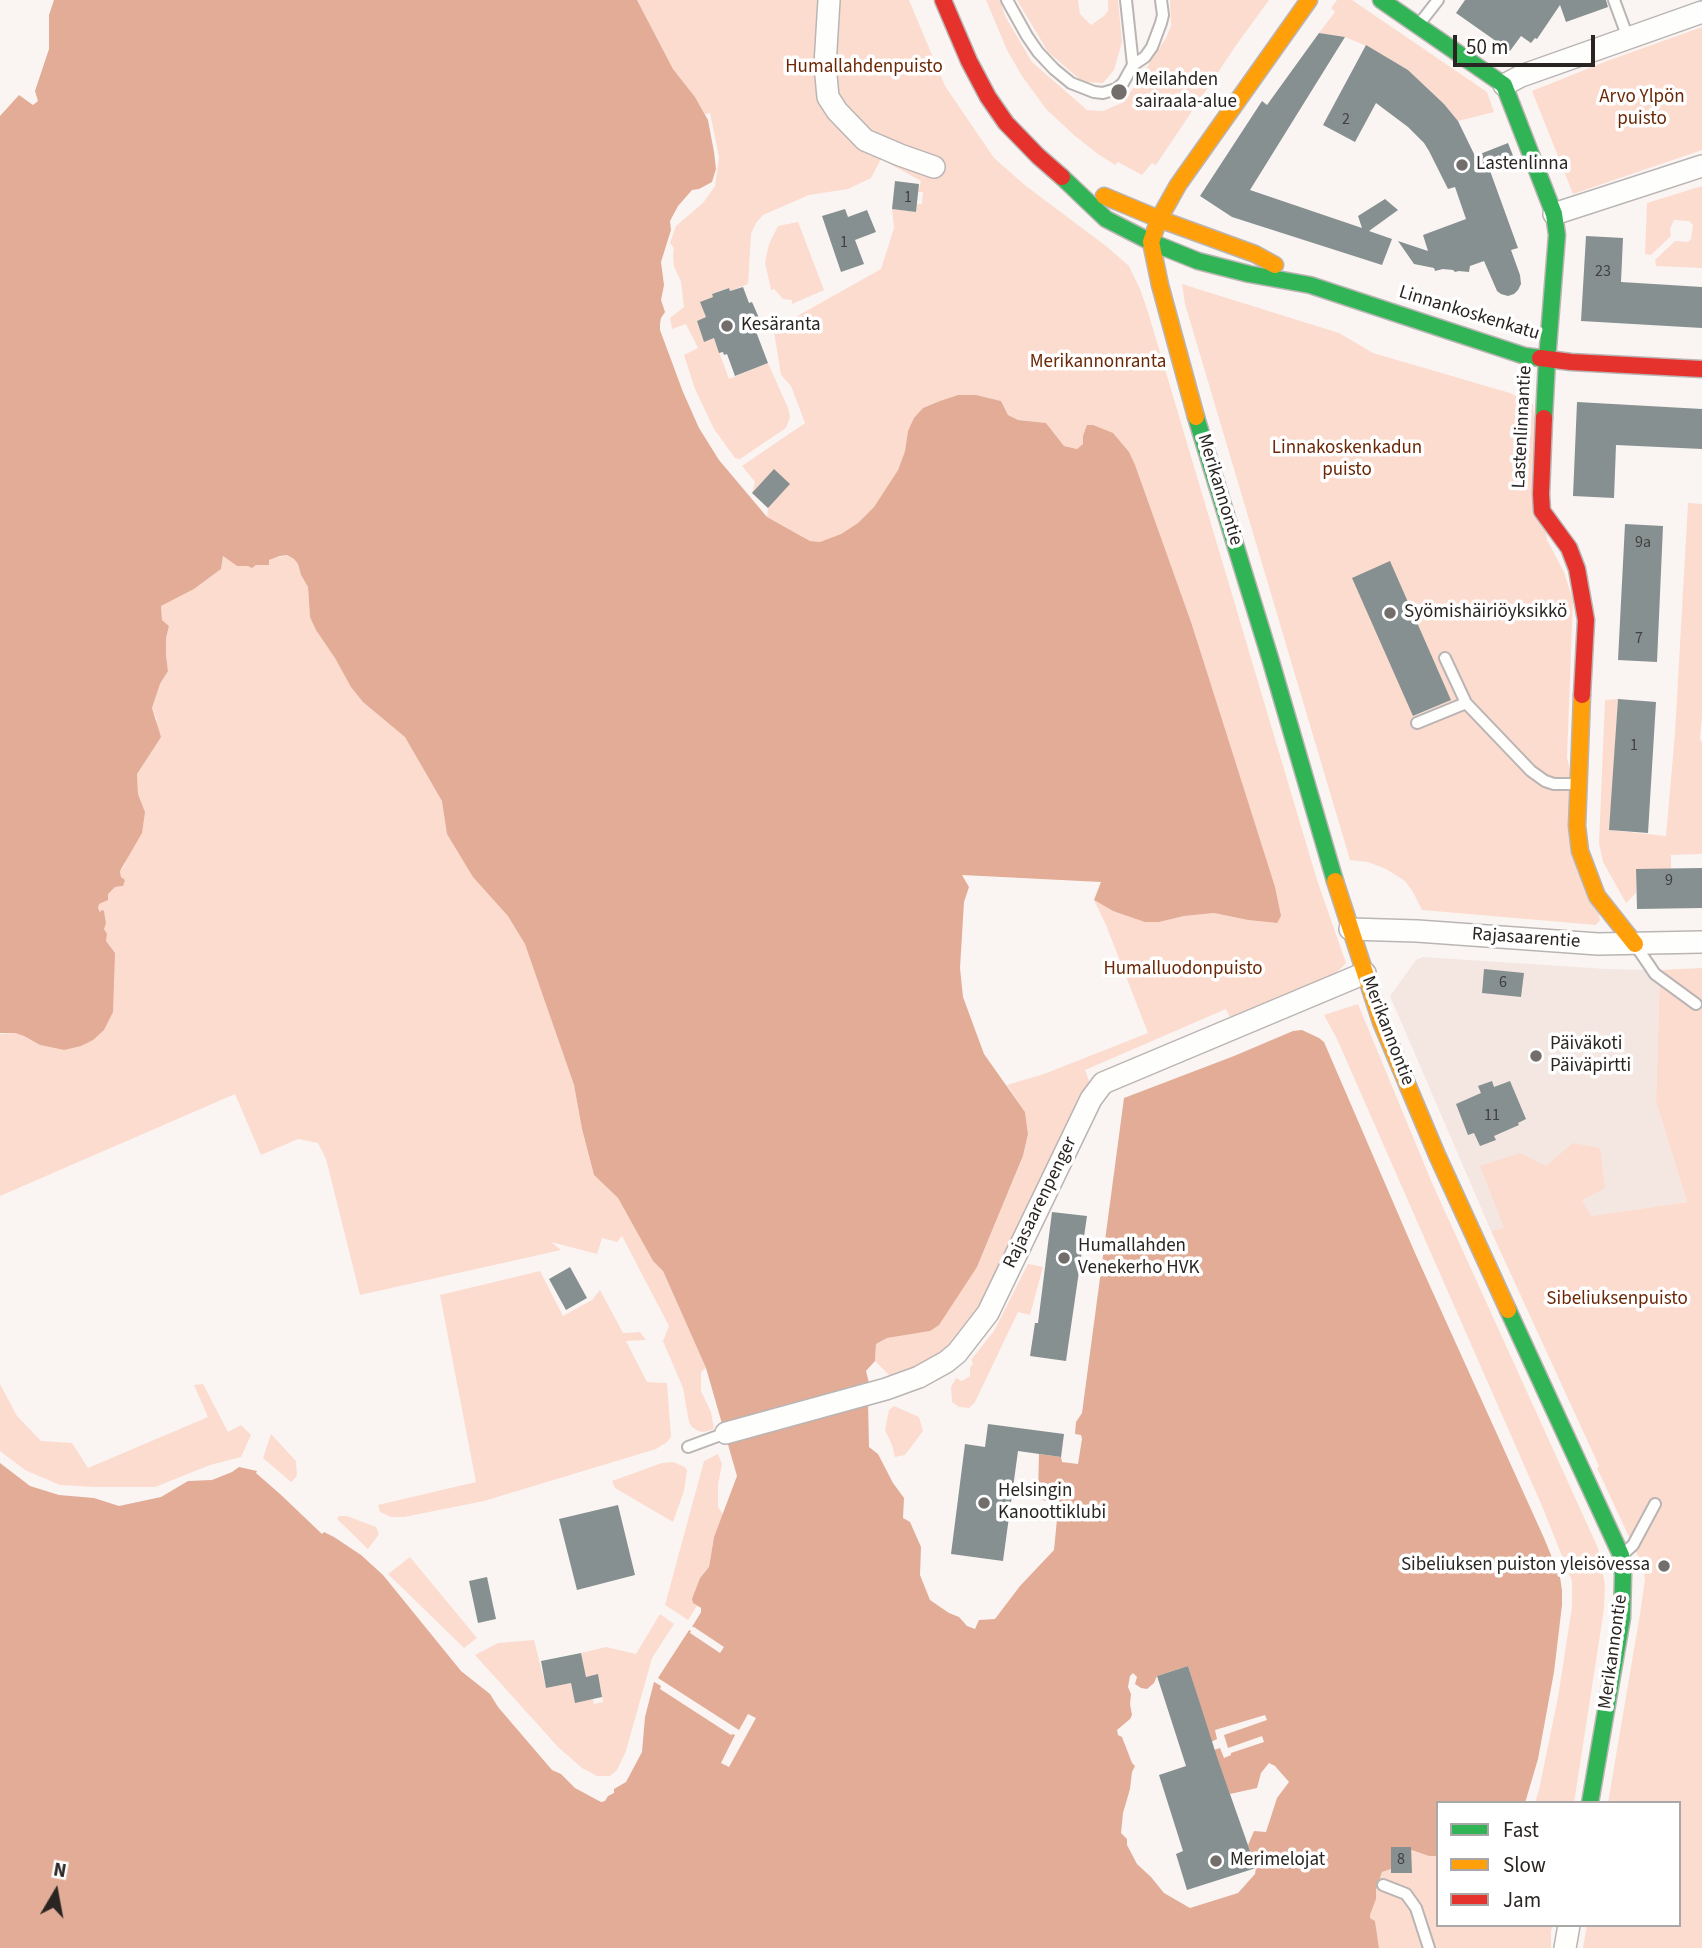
<!DOCTYPE html>
<meta charset="utf-8">
<style>
body{margin:0}
#map{position:relative;width:1702px;height:1948px;overflow:hidden;background:#faf5f3;font-family:"Source Sans 3",sans-serif}
canvas{display:block}
.legend{position:absolute;left:1436px;top:1801px;width:245px;height:126px;box-sizing:border-box;background:#fff;border:2px solid #aaa8a7;margin:0;padding:9px 12px;list-style:none;font-size:21px;color:#2a2522}
.legend li{display:flex;align-items:center;gap:14px;height:35px}
.legend b{width:35px;border:2px solid #aaa8a7}
.north{position:absolute;left:21px;top:1857px;width:70px;height:70px;-webkit-text-stroke:5px #fff;paint-order:stroke;rotate:10deg;font-size:19px;font-weight:700;line-height:28px;text-align:center;color:#2a2522}
.north::after{content:'';display:block;margin:auto;width:24px;height:32px;background:#2a2522;clip-path:polygon(50% 0,100% 100%,50% 72%,0 100%)}
.scale{position:absolute;left:1453px;top:35px;width:142px;height:32px;box-sizing:border-box;border:4px solid #2a2522;border-top:0;padding-left:9px;font-size:21px;line-height:24px;white-space:nowrap;color:#2a2522;-webkit-text-stroke:5px #fff;paint-order:stroke}
</style>
<div id="map">
<canvas width="1702" height="1948"></canvas>
<ul class="legend">
<li><b style="height:9px;background:#30b455"></b>Fast</li>
<li><b style="height:9px;background:#ff9f0a"></b>Slow</li>
<li><b style="height:9px;background:#e5322d"></b>Jam</li>
</ul>
<div class="north">N</div>
<div class="scale">50 m</div>
</div>
<script>
const c = document.querySelector('canvas').getContext('2d');
c.lineJoin = 'round';
function fillPath(path, color) { c.fillStyle = color; c.fill(path, 'evenodd'); }
const shape = rows => new Path2D(rows.map(r => 'M' + r).join(''));
function trace(path, color, width, dash) { c.strokeStyle = color; c.lineWidth = width; c.lineCap = dash ? 'butt' : 'round'; c.setLineDash(dash || []); c.stroke(path); }
function label(font, color, halo, rows, align = 'center') {
  c.font = font + ' "Source Sans 3",sans-serif'; c.lineWidth = 7; c.setLineDash([]); c.textBaseline = 'middle'; c.strokeStyle = halo; c.fillStyle = color; for (const [text, x, y, turn = 0] of rows) {
    c.save(); c.translate(x, y); c.rotate((+turn || 0) * Math.PI / 180); c.textAlign = isNaN(turn) ? turn : align; if (halo) c.strokeText(text, 0, 0); c.fillText(text, 0, 0); c.restore();
  }
}
const built = shape([
 [1423,957,1607,969,1660,970,1656,1100,1687,1202,1491,1231,1390,996,1416,960]
]);
const green = shape([
 [637,0,909,0,945,86,994,158,1026,186,1106,246,1129,266,1140,289,1148,312,1317,880,1346,963,1331,978,1232,1021,1226,1009,1085,1070,1091,1086,980,1311,942,1355,894,1380,875,1361,876,1344,887,1338,930,1331,977,1267,1023,1157,1028,1134,1025,1112,1007,1085,1044,1074,1148,1033,1106,925,1094,900,1113,911,1159,922,1184,916,1214,913,1248,920,1277,923,1217,707,1192,625,1083,436,1083,444,1077,449,1064,446,1046,423,1018,420,1008,415,1001,401,976,395,958,395,923,408,908,431,905,451,898,470,874,507,858,523,841,534,820,542,810,541,767,517,768,508,752,493,755,482,742,466,805,423,791,386,781,375,774,332,776,328,881,269,894,228,892,209,916,212,917,204,922,204,923,192,918,192,921,181,881,159,871,178,848,189,809,195,763,215,756,223,751,234,748,284,730,291,728,288,712,294,713,297,701,302,706,317,697,321,704,341,714,338,729,379,768,363,788,408,790,417,786,428,740,459,735,458,714,429,695,389,684,355,698,348,686,324,672,329,670,318,684,307,681,282,674,266,673,256,674,248,670,243,676,226,703,203,715,186,719,157,710,113,705,114,695,97,673,69],
 [986,0,1000,0,1005,16,1032,62,1087,110,1103,111,1124,102,1166,38,1171,26,1170,0,1269,0,1237,44,1156,165,1152,163,1142,175,1118,162,1115,165,1098,154,1075,136,1046,109,1022,76,1007,50],
 [1017,0,1078,0,1080,14,1091,25,1104,16,1108,11,1108,0,1118,0,1122,42,1114,70,1103,83,1083,82,1048,52],
 [1337,0,1352,0,1487,92,1494,112,1458,121,1444,104,1408,70,1369,47,1345,37,1319,33,1335,12,1331,8],
 [1702,27,1702,150,1573,194,1532,91,1607,61],
 [1702,186,1702,268,1656,266,1655,260,1675,241,1688,242,1691,239,1693,225,1689,221,1674,220,1670,229,1671,236,1651,255,1645,254,1647,203],
 [798,222,824,290,792,304,792,300,783,299,774,289,771,290,765,262,769,244,778,226],
 [1182,284,1339,333,1373,353,1510,393,1533,404,1547,540,1564,572,1573,600,1567,757,1600,920,1596,925,1422,910,1413,892,1405,881,1386,869,1368,862,1350,860,1185,304],
 [1390,562,1451,700,1414,716,1353,578],
 [1688,503,1702,504,1702,715,1700,739,1702,743,1702,854,1671,855,1671,869,1636,869,1636,893,1626,903,1603,862,1599,843,1605,700,1618,699,1610,830,1666,836,1675,733],
 [287,555,294,559,298,564,301,575,308,587,310,617,416,748,525,924,553,1024,574,1085,582,1129,594,1175,618,1198,653,1261,663,1271,706,1368,701,1372,701,1391,711,1412,714,1429,704,1432,698,1431,692,1427,689,1422,683,1388,663,1341,669,1326,622,1236,617,1242,602,1238,597,1254,551,1242,561,1250,360,1295,326,1159,318,1143,298,1139,261,1155,235,1094,0,1196,0,1034,15,1033,24,1036,40,1045,64,1050,106,941,104,929,106,923,104,911,101,913,98,908,99,904,103,902,108,894,115,887,123,886,120,871,124,866,145,812,138,794,137,774,146,758,157,720,152,708,160,684,168,671,166,655,166,638,169,626,162,620,161,606,194,589,221,569,223,556,237,566,248,566,269,564,268,560],
 [1702,968,1702,1948,1583,1948,1587,1925,1679,1925,1679,1803,1608,1803,1640,1614,1645,1579,1643,1567,1597,1468,1599,1466,1491,1231,1504,1228,1480,1166,1520,1153,1546,1166,1573,1143,1600,1148,1605,1188,1582,1200,1591,1216,1687,1202,1656,1101,1660,970],
 [1358,1004,1432,1183,1598,1548,1605,1585,1604,1609,1574,1803,1535,1803,1539,1790,1558,1697,1572,1607,1572,1581,1542,1506,1337,1039,1324,1015],
 [1028,1264,1043,1267,1030,1315,1018,1312,975,1402,969,1408,959,1407,952,1402,951,1387,956,1378,962,1381,970,1376,970,1368,973,1363,971,1360,994,1331],
 [540,1271,563,1316,592,1300,600,1290,623,1333,640,1332,646,1340,626,1341,647,1382,667,1383,671,1437,667,1442,656,1449,484,1501,404,1517,391,1517,380,1512,378,1505,476,1482,440,1295],
 [0,1384,17,1416,41,1441,72,1443,88,1468,208,1417,194,1385,203,1384,228,1432,241,1425,251,1435,241,1457,210,1465,155,1487,94,1487,60,1485,25,1470,0,1451],
 [894,1406,919,1417,923,1431,905,1455,895,1457,892,1445,885,1430,889,1410],
 [271,1434,296,1461,297,1476,291,1482,263,1458],
 [718,1454,722,1464,718,1485,718,1507,723,1514,714,1537,709,1567,700,1578,695,1592,693,1603,697,1606,688,1620,665,1605,704,1461],
 [673,1462,685,1467,687,1471,684,1491,673,1522,615,1488,612,1481,662,1463],
 [339,1516,347,1516,376,1527,379,1534,368,1549,337,1519],
 [410,1557,477,1638,464,1648,388,1574],
 [660,1614,674,1624,652,1658,626,1751,617,1770,610,1776,597,1776,582,1768,558,1747,475,1655,498,1643,534,1640,546,1688,571,1683,575,1702,593,1699,594,1704,603,1702,598,1675,586,1677,581,1653,606,1647,636,1654],
 [1391,1847,1411,1847,1412,1851,1429,1856,1438,1856,1438,1925,1553,1925,1551,1931,1551,1948,1379,1948,1375,1921,1370,1918,1370,1915,1376,1899,1376,1890,1382,1872,1391,1869]
]);
const water = shape([
 [637,0,673,69,695,97,708,120,714,152,716,169,712,182,699,189,692,190,678,206,670,221,671,230,661,262,664,285,661,300,665,312,661,318,660,324,660,330,683,392,699,428,719,460,767,517,810,541,820,542,841,534,858,523,874,507,898,470,905,451,908,431,914,418,923,408,940,401,958,395,976,395,1001,401,1008,415,1018,420,1046,423,1064,446,1077,449,1083,444,1083,436,1087,425,1093,425,1113,433,1129,452,1135,465,1192,625,1275,887,1281,916,1277,923,1248,920,1214,913,1184,916,1159,922,1145,922,1113,911,1094,900,1101,882,962,875,969,887,964,902,960,968,963,997,984,1054,1025,1112,1028,1134,1023,1156,977,1267,939,1325,930,1331,887,1338,876,1344,875,1361,866,1371,870,1387,868,1400,869,1447,878,1454,893,1483,904,1498,903,1518,910,1522,921,1547,920,1575,930,1600,949,1613,959,1617,967,1626,975,1629,979,1620,995,1619,1020,1586,1054,1550,1058,1509,1055,1503,1043,1500,1038,1494,1039,1454,1061,1457,1062,1462,1078,1464,1082,1439,1081,1435,1075,1434,1076,1422,1082,1413,1124,1098,1234,1056,1293,1031,1302,1030,1319,1038,1324,1042,1415,1253,1544,1538,1560,1577,1562,1591,1562,1605,1554,1672,1538,1759,1525,1803,1438,1803,1438,1856,1429,1856,1411,1850,1411,1847,1391,1848,1391,1869,1382,1872,1376,1890,1376,1899,1370,1915,1370,1918,1375,1921,1379,1948,0,1948,0,1463,30,1486,59,1495,94,1498,119,1506,161,1497,188,1481,212,1480,232,1472,239,1467,257,1471,256,1473,280,1494,322,1534,324,1532,334,1537,361,1555,383,1575,461,1671,490,1694,498,1707,552,1770,561,1774,575,1788,601,1802,605,1801,608,1796,614,1793,614,1789,626,1782,642,1752,645,1717,654,1682,701,1612,701,1608,693,1603,692,1599,700,1578,709,1567,714,1537,737,1476,706,1368,663,1271,653,1261,618,1198,594,1175,582,1129,574,1085,525,944,508,916,473,877,447,834,442,801,405,737,363,702,351,687,335,658,316,630,310,617,308,587,301,575,298,564,294,559,287,555,280,556,269,560,269,565,256,565,252,568,248,566,237,566,223,556,221,569,194,589,161,606,162,620,169,626,166,638,166,655,168,671,160,684,152,708,161,737,137,774,138,794,145,812,142,833,120,871,121,877,125,880,123,886,115,887,108,894,108,900,99,904,98,908,100,912,102,910,104,911,106,923,104,929,107,934,106,941,115,953,113,1012,104,1030,93,1040,81,1046,64,1050,40,1045,24,1036,15,1033,0,1033,0,116,19,95,33,105,38,101,35,91,49,49,49,15,54,0],
 [1188,1666,1211,1742,1230,1794,1257,1788,1261,1773,1269,1763,1275,1766,1289,1782,1277,1798,1266,1832,1254,1831,1248,1845,1256,1868,1255,1874,1238,1893,1190,1908,1164,1893,1151,1877,1137,1864,1127,1845,1127,1839,1121,1833,1123,1813,1130,1789,1132,1772,1135,1766,1132,1763,1122,1737,1118,1735,1117,1730,1130,1719,1132,1715,1130,1704,1131,1694,1128,1687,1130,1676,1133,1673,1137,1677,1135,1684,1141,1688,1147,1689,1154,1683,1157,1676]
]);
const pier = shape([
 [697,1606,701,1608,701,1612,692,1627,694,1627,724,1647,720,1653,690,1633,691,1631,689,1630,658,1678,739,1730,748,1714,756,1718,729,1767,721,1763,735,1735,733,1734,731,1735,660,1689,661,1686,651,1680,698,1611,695,1609],
 [1265,1715,1267,1720,1224,1735,1228,1748,1262,1736,1264,1742,1231,1753,1231,1755,1224,1758,1220,1748,1214,1750,1211,1742,1217,1739,1215,1730]
]);
const building = shape([
 [1465,0,1606,0,1608,7,1566,22,1560,5,1537,39,1535,38,1531,43,1521,36,1510,51,1456,13],
 [1319,33,1345,37,1250,190,1362,228,1358,216,1385,199,1398,210,1369,231,1392,239,1382,265,1232,217,1200,196,1262,101,1267,105],
 [1366,45,1408,70,1444,104,1458,121,1475,156,1508,143,1514,158,1489,168,1518,248,1511,250,1520,275,1521,284,1518,290,1514,294,1508,296,1501,294,1497,291,1484,261,1470,266,1469,272,1459,271,1455,272,1453,270,1443,269,1435,271,1434,268,1414,264,1398,241,1428,251,1423,235,1466,219,1455,187,1448,189,1429,151,1424,143,1408,127,1376,103,1355,142,1323,125],
 [895,181,919,184,916,212,892,209],
 [845,209,848,217,867,210,876,232,855,240,864,264,841,272,822,216],
 [1586,236,1623,238,1621,282,1702,287,1702,328,1581,321],
 [743,287,749,303,752,302,759,318,752,321,768,363,735,376,727,354,724,355,723,352,719,353,714,338,704,342,697,321,706,317,700,302,713,297,712,294,729,288,730,291],
 [1577,402,1702,409,1702,449,1616,445,1614,498,1573,496],
 [774,469,790,484,768,508,752,493],
 [1625,524,1663,526,1657,662,1618,660],
 [1390,561,1451,700,1413,716,1352,578],
 [1618,699,1656,702,1648,833,1609,830],
 [1702,868,1702,908,1637,909,1636,869],
 [1484,969,1524,973,1521,997,1482,993],
 [1492,1081,1494,1087,1510,1081,1526,1119,1518,1123,1519,1125,1494,1136,1496,1140,1480,1146,1474,1133,1468,1135,1456,1104,1481,1093,1478,1086],
 [1052,1212,1087,1216,1066,1361,1030,1356,1035,1323,1038,1323],
 [570,1267,587,1298,566,1310,549,1279],
 [988,1424,1064,1434,1061,1457,1018,1451,1003,1561,951,1554,965,1444,985,1447],
 [618,1505,635,1575,577,1590,559,1519],
 [487,1577,496,1619,478,1623,469,1581],
 [581,1653,586,1677,598,1674,602,1697,575,1703,571,1683,546,1688,541,1661],
 [1188,1666,1217,1757,1256,1868,1187,1890,1176,1854,1183,1851,1159,1775,1186,1766,1157,1676],
 [1391,1847,1411,1847,1412,1873,1391,1873]
]);
const lane = shape([
 [1007,0,1027,36,1038,52,1054,69,1071,83,1094,92,1103,93,1116,89,1123,83,1133,65,1145,57,1152,47,1161,23,1163,15,1161,0],
 [1126,0,1133,65],
 [1614,0,1628,38],
 [1420,23,1438,0],
 [1445,658,1466,703,1531,771,1545,781,1554,784,1577,784],
 [1417,723,1466,703],
 [1636,946,1655,974,1696,1004],
 [688,1447,726,1433],
 [1623,1554,1633,1545,1655,1504],
 [1383,1885,1406,1894,1416,1908,1429,1948]
]);
const street = shape([
 [829,0,825,65,828,97,837,111,865,140,900,155,934,167],
 [1504,85,1521,76,1702,12],
 [1554,214,1702,166],
 [1350,929,1417,931,1598,944,1702,942],
 [726,1433,886,1389,919,1377,946,1362,957,1353,988,1313,1091,1099,1103,1083,1365,973],
 [1565,1948,1569,1925]
]);
const fast = shape([
 [1381,0,1504,85,1554,214,1557,235,1547,360,1544,418],
 [1062,177,1106,219,1151,242,1198,261,1249,274,1310,285,1525,356,1540,358],
 [1196,417,1270,658,1335,881],
 [1508,1310,1621,1555,1623,1575,1622,1618,1590,1803]
]);
const slow = shape([
 [1104,196,1159,219,1255,254,1275,265],
 [1196,417,1160,285,1151,242,1159,219,1178,185,1309,0],
 [1582,695,1577,826,1580,851,1597,896,1635,944],
 [1335,881,1381,1022,1437,1155,1508,1310]
]);
const jam = shape([
 [943,0,969,61,988,97,1006,123,1038,156,1062,177],
 [1540,358,1571,362,1702,369],
 [1544,418,1541,494,1542,511,1569,548,1577,569,1586,620,1582,695]
]);
const markers = [
 [1119,92,9,"#736e6b"],
 [1462,165,7,"#736e6b"],
 [727,326,7,"#736e6b"],
 [1390,613,7,"#736e6b"],
 [1536,1056,7,"#736e6b"],
 [1064,1258,7,"#736e6b"],
 [984,1503,7,"#736e6b"],
 [1664,1566,7,"#736e6b"],
 [1216,1861,7,"#736e6b"]
];
const numberNames = [
 ["2",1346,120],
 ["1",908,198],
 ["1",844,243],
 ["23",1603,272],
 ["9a",1643,543],
 ["7",1639,639],
 ["1",1634,746],
 ["9",1669,881],
 ["6",1503,983],
 ["11",1492,1116],
 ["8",1401,1860]
];
const parkNames = [
 ["Humallahdenpuisto",864,68],
 ["Arvo Ylpön",1642,98],
 ["puisto",1642,120],
 ["Merikannonranta",1098,363],
 ["Linnakoskenkadun",1347,449],
 ["puisto",1347,471],
 ["Humalluodonpuisto",1183,970],
 ["Sibeliuksenpuisto",1617,1300]
];
const poiNames = [
 ["Meilahden",1135,81],
 ["sairaala-alue",1135,103],
 ["Lastenlinna",1476,165],
 ["Kesäranta",741,326],
 ["Syömishäiriöyksikkö",1404,613],
 ["Päiväkoti",1550,1045],
 ["Päiväpirtti",1550,1067],
 ["Humallahden",1078,1247],
 ["Venekerho HVK",1078,1269],
 ["Helsingin",998,1492],
 ["Kanoottiklubi",998,1514],
 ["Sibeliuksen puiston yleisövessa",1650,1566,"right"],
 ["Merimelojat",1230,1861]
];
const streetNames = [
 ["Linnankoskenkatu",1469,314,17],
 ["Lastenlinnantie",1523,427,-87],
 ["Merikannontie",1219,490,73],
 ["Rajasaarentie",1526,939,4],
 ["Merikannontie",1387,1031,69],
 ["Rajasaarenpenger",1041,1203,-64],
 ["Merikannontie",1614,1652,-82]
];
fillPath(built, '#f4e7e2');
fillPath(green, '#fcdccf');
fillPath(water, '#e2ac97');
fillPath(pier, '#faf5f3');
fillPath(building, '#869091');
trace(lane, '#bab5b4', 14);
trace(street, '#bab5b4', 24);
trace(fast, '#bab5b4', 19);
trace(slow, '#bab5b4', 19);
trace(jam, '#bab5b4', 19);
trace(lane, '#fefefd', 10);
trace(street, '#fefefd', 21);
trace(fast, '#30b455', 16);
trace(slow, '#ff9f0a', 16);
trace(jam, '#e5322d', 16);
for (const [x, y, r, color] of markers) { const dot = new Path2D(); dot.arc(x, y, r, 0, 2 * Math.PI); c.fillStyle = color; c.fill(dot); trace(dot, '#fff', 2.5); }
label('16px', '#41403e', null, numberNames);
label('19px', '#6b2706', '#fff', parkNames);
label('19px', '#2a2522', '#fff', poiNames, 'left');
label('19px', '#2a2522', '#fff', streetNames);
</script>
